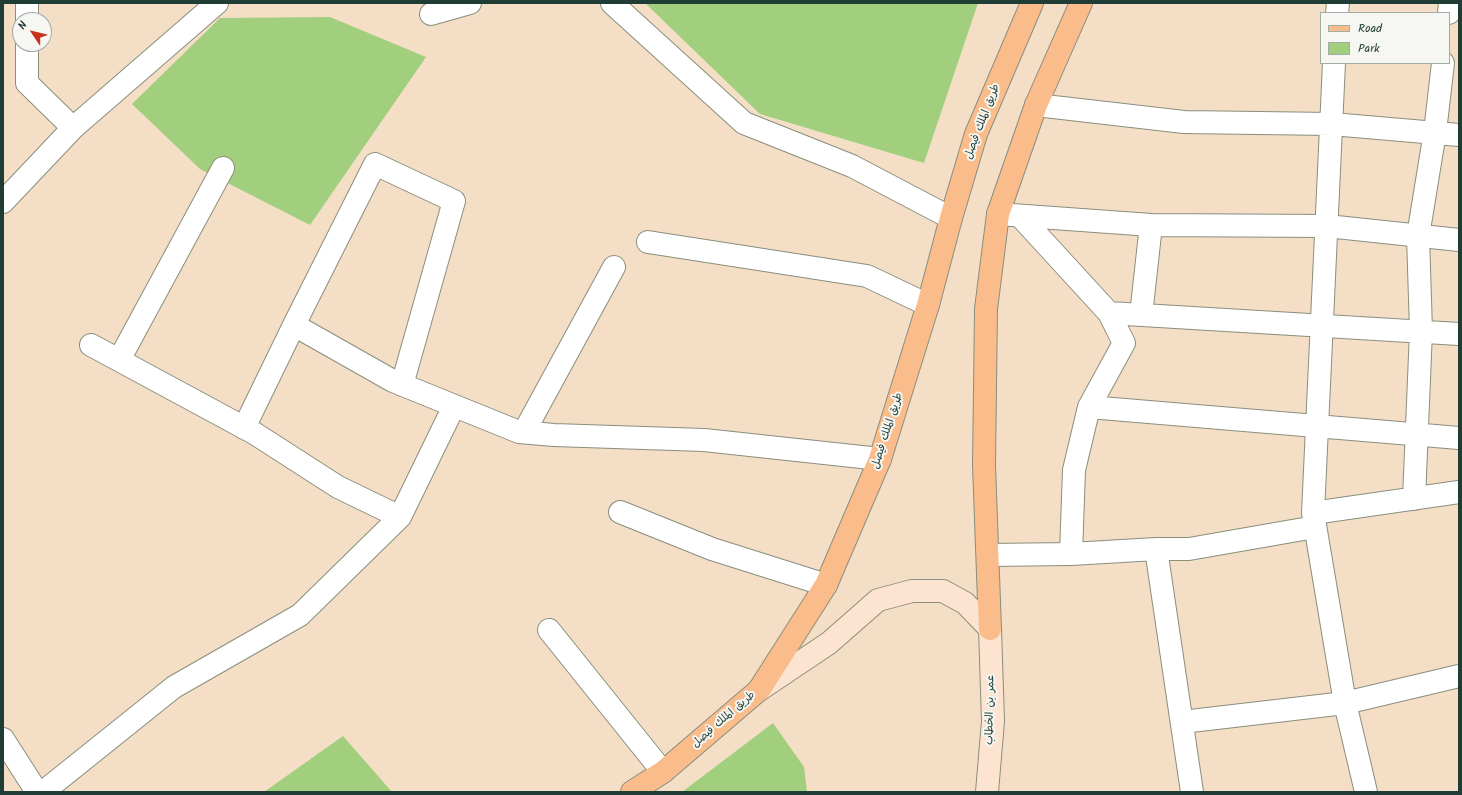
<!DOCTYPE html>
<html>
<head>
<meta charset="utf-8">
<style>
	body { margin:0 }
	#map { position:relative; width:1462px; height:795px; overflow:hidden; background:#f4dfc6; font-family:Kalam,sans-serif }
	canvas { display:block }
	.frame { position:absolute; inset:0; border:4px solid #1f3d34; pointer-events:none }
	.legend { position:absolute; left:1320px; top:12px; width:130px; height:52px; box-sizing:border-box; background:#f6f6f2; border:1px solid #a0aca6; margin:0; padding:5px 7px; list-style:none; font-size:12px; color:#1f3d34 }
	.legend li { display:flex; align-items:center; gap:8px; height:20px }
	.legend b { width:20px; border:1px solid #a0aca6 }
	.north { position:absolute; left:12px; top:12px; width:40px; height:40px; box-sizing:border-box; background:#f6f6f2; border:1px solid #a0aca6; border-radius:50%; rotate:305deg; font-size:11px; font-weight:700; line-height:16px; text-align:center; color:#1f3d34 }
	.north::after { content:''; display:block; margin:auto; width:14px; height:18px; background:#c8321e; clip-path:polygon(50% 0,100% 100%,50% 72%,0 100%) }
</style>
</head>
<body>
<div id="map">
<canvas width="1462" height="795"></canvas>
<div class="frame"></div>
<ul class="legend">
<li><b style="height:5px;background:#f9bc8a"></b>Road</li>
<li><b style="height:11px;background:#a1cf7d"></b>Park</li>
</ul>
<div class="north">N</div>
</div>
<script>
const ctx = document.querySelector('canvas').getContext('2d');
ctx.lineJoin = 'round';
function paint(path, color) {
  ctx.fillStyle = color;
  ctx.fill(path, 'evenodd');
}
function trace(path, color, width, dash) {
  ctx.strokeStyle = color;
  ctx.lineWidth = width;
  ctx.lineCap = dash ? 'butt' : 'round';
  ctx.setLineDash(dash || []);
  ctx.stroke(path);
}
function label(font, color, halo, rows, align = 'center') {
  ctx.font = font + ' Kalam,"Playpen Sans Arabic",sans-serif';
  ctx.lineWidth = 4;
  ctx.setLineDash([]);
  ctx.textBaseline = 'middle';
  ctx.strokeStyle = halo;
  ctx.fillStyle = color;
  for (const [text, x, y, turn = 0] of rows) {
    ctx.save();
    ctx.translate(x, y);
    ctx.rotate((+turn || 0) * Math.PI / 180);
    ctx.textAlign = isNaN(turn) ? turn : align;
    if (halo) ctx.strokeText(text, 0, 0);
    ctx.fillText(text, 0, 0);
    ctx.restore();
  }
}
paint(new Path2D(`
	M645,3H978L924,163L760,114Z
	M330,17L426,57L310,225L200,169L132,104L220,18Z
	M773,723L804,767L807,792H682Z
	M343,736L392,792H264Z`), '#a1cf7d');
const street = new Path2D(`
	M27,3V20
	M612,3L744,123L852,166L951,218
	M1337,13L1338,3
	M1449,13L1450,3
	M431,14L470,3
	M27,44V83L73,128
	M1334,63L1313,513L1345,703L1366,792
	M1036,105L1184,122L1332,124L1459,135
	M3,202L73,128L217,3
	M998,214L1151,225L1327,226L1459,240
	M1020,216L1109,313L1124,343L1089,407L1074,470L1071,554
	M648,242L867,276L928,305
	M1109,313L1459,334
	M1141,315L1151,225
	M294,325L393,381L519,432L554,435L704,440L880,459
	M91,345L254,433L338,487L400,517
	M119,360L223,168
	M1089,407L1459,438
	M244,428L294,325L375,164L454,201L402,385
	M524,432L614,267
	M1414,499L1421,331L1418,236L1435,132L1443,63
	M620,512L712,549L826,585
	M1313,513L1459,492
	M1156,549L1192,792
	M988,555L1071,554L1156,549H1189L1315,527
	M549,630L663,772
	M1182,722L1345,703L1459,676
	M3,739L37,792
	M43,792L174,687L300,615L400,517L454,406`);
const secondary = new Path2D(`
	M759,690L829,643L878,600L912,591H943L965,603L990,629L993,721L987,792`);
const primary = new Path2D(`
	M990,629L984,465L986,309L998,214L1036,105L1081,3
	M632,792L663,772L759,690L826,585L880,459L928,305L951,218L976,134L1032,3`);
trace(street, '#8a8e7d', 24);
trace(secondary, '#8a8e7d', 24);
trace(primary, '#8a8e7d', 24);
trace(street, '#fff', 22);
trace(secondary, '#fde4d0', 22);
trace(primary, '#f9bc8a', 22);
label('11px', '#1f3d34', '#f6f6f2', [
	["طريق الملك فيصل",983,122,-69],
	["طريق الملك فيصل",888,431,-72],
	["عمر بن الخطاب",991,710,-89],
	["طريق الملك فيصل",724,720,-41]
]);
</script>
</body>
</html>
